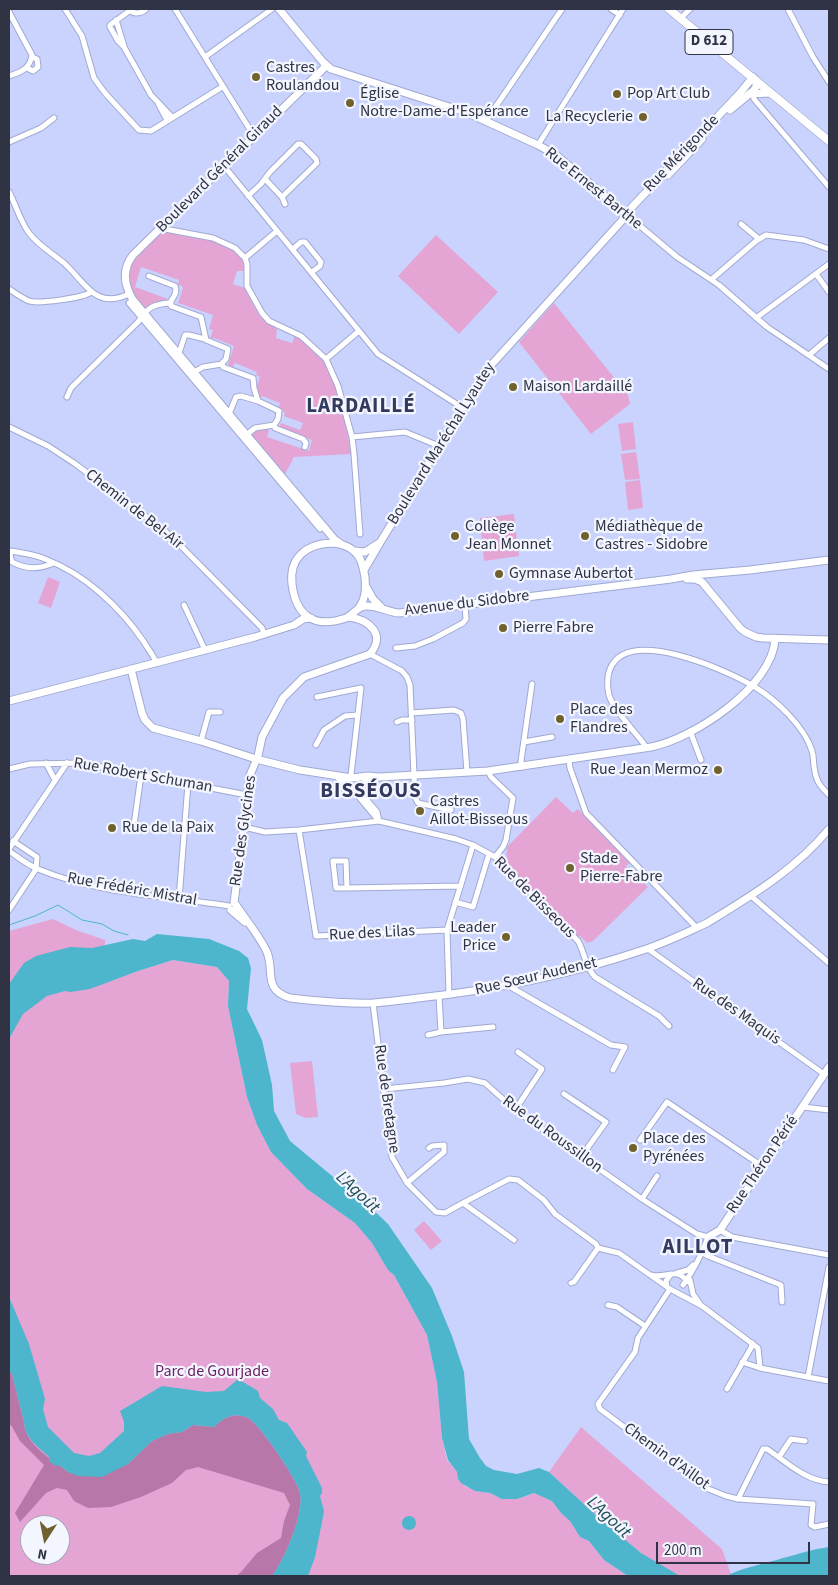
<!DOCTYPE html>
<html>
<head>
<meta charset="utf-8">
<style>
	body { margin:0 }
	#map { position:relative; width:838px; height:1585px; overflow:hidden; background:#c9d3fe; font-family:"Source Sans 3",sans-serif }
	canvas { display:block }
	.frame { position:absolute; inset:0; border:10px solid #303344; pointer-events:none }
	.north { position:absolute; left:20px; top:1515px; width:50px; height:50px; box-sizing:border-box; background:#f4f6ff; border:1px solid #a6a8b4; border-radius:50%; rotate:191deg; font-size:14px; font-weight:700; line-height:20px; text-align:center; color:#303344 }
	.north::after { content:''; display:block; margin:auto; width:18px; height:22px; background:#6f622f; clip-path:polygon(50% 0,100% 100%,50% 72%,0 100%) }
	.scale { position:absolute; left:656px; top:1542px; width:154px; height:22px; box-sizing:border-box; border:2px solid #303344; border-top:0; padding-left:6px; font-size:15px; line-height:18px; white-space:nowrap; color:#303344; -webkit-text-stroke:4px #f4f6ff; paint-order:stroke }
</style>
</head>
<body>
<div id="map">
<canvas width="838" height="1585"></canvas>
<div class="frame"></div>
<div class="north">N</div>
<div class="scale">200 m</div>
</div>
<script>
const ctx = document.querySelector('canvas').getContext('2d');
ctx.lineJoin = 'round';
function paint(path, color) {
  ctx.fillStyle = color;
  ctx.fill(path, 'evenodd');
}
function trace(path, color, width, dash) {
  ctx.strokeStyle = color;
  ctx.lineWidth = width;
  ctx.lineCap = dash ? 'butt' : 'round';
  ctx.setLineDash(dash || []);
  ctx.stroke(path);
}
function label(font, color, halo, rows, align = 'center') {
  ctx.font = font + ' "Source Sans 3",sans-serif';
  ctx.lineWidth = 4.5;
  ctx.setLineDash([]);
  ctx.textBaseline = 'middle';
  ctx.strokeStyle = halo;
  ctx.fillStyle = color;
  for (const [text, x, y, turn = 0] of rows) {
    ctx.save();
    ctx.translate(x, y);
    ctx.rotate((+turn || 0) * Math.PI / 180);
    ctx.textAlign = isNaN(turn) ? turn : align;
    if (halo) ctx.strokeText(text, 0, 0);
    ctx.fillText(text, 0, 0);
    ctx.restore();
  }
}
paint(new Path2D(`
	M161,231C190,236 222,237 243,259L244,271H237L233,284L245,288C254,308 258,316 277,329L276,338L292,343L295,335C304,342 314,349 321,358C338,379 347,427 351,454L294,457L285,474L252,435C257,429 262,428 269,430L267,437L309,451L312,440L279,428L281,423L300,430L303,423L284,416L285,413L279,407L280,403L262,396L260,400L256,388L260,377L256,375L257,372L235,363L233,367L228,365L234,346L214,338L210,339L213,330L209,329L213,315L178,303L183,288L182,286L178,285L179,280L141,267L135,287L168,299L153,303L144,309C113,272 133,258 161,231Z
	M436,235L498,292L459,334L398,276Z
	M554,303L628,395L630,404L591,434L519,342Z
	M633,422L636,449L622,451L618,424Z
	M636,452L640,479L625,480L621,454Z
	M640,480L643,508L628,510L625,482Z
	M514,514L519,556L484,561L480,518Z
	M48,577L60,582L51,608L38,603Z
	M556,797L573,813L578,809L630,862L626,866L648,887L593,941L587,943L580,936H575L512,873L514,870L506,861L507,847Z
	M53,919L76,930L105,940V983L138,971L173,960L217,967L229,981L228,1006L247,1097L257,1125L271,1152L307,1189L355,1223L372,1243L388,1270L394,1275L427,1335L437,1382L442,1438L447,1460L457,1472L458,1479L466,1487L473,1488L475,1491L490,1493L502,1499H517L535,1493L552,1501L561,1513L570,1521L580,1537L589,1541L604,1560L628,1576H9V931ZM30,1525H60V1555H30Z
	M312,1061L318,1117L305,1118L296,1114L290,1063Z
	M424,1221L442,1241L431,1250L414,1230Z
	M581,1427L722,1549L731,1574L726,1576H680L676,1575L641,1553L598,1517L549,1472Z`), '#e4a5d5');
paint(new Path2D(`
	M9,1371L12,1374L24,1422C24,1444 53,1460 68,1472L128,1464L152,1441L168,1434L182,1432L193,1425L214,1427C223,1418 234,1411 248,1418C258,1422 299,1482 300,1493C304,1515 285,1558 272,1576H236L241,1572L257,1553L281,1538L284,1521L290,1505L284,1493L198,1467L186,1470L172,1483L141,1497L111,1507L88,1508L74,1501L67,1490L57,1488L46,1493L20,1522L15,1513L44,1465L20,1441L11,1425L9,1427Z`), '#b778a9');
paint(new Path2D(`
	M157,934L209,939L239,951L248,958L251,968L247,1009L262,1040L272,1085L274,1111L290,1141L349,1190L350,1188L388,1224L432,1288L452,1336L464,1372L469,1439L480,1458L486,1466L494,1470L517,1474L539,1468L549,1472L598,1517L641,1553L680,1576H628L604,1560L589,1541L580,1537L570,1521L561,1513L552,1501L534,1493L517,1499H502L490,1493L475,1491L461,1483L458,1479L457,1472L448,1460L442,1438L437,1382L427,1335L394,1275L388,1270L372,1243L355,1223L307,1189L271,1152L257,1125L247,1097L228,1006L229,981L217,967L173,960L138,971L90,989L70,992L65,991L47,996L23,1014L9,1039V984L24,963L36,956L70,947L92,948L133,939L145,941Z
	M9,1297L29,1344L45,1399L43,1409L48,1427L74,1453L89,1456L100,1453L124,1431V1422L120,1411L162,1386L206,1392L224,1391L238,1379L258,1391L260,1398L273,1409L279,1420L287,1423L307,1452L306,1456L322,1488V1493L320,1496L324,1511L321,1527L315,1557L308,1576H272C285,1558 304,1515 300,1493C299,1482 258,1422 248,1418C234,1411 223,1418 214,1427L193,1425L182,1432L168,1434L152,1441L128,1464L102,1477L78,1476L68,1472L59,1465L56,1466L49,1461V1457C38,1447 24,1437 24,1422L12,1374L9,1371Z
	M402 1523a7 7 0 1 1 14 0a7 7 0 1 1-14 0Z
	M829,1547V1576H726C744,1567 764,1564 783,1558C799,1554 813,1549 829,1547Z`), '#4db5cc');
trace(new Path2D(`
	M9,925L35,916L58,905L82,920L102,924L114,931L128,935`), '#4db5cc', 1);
const street = new Path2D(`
	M65,9L82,36L94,78L105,93L139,130L151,131L222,87
	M132,9L110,25V27L118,41L124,47L151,95L172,117
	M175,9L254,136
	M611,9L620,15
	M788,9L813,57L829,82
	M130,10C134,15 143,13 146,9
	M9,12L32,55C30,69 21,72 9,76
	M681,18L690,9
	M116,20L124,46
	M205,57L272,9
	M27,68L33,71L38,67L37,59L32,57
	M753,91L754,99L829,187
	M158,103L167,120
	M486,121L562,9
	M9,142L41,128L54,118
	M538,145L623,9
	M224,166L378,354L463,408
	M265,179L282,197L285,204
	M9,192C16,205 20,221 29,233C39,246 52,253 64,263C86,283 95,310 129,294
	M248,196L261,184L270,172L298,144H301L316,159L317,163L282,197
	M627,215L677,257L719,285L767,327L829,369
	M741,224L759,239
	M162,227L165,229L213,238L235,248L245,258L247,264V286L262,313L269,321L301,336L326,359L338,386L352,437L354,454L360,534
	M293,249L301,242H305L321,262L320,266L312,272
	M245,258L277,231
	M816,274L829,292
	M149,276L175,286C178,291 174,297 171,301V306L201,317L206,340L228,349L226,359L222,363L223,367L253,378L254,388L258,401L279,411L278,419L274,425L275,428L303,439L306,443L305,447
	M712,279L756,241L766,235L804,240L829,249
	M9,289C15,293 22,298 29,301C38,304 84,298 91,292
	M129,303L320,529
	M756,318L829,264
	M179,353L185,335H189L205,339
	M809,355L829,338
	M326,359L359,331
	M192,373L203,367L222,364
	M67,397L71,388L138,322C148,308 152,304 170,303
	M229,414L236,397L241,396L258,401
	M9,427L48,446L74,463L164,530L179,544L262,628L264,634
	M245,436L255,428L274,425
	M352,437L405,432L439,446
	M54,563C39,569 27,570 12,562L10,556L11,551C22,553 34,554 45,559C85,574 120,607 144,642C148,649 153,655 156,662
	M184,605L205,650
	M396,648L415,646L433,639L463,623L466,619L465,605
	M370,654L402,671L407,677L410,685L415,797L418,803L451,810
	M317,697L361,688L351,775L353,778
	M411,713L454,710L461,713L463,719L467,772
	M397,722L402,720H412
	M690,731L701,760
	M201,741L209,712H220
	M524,742L552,737
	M316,745L324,730L345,716L358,715
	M645,748L644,744C635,732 613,709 609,695C607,687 607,676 610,669C628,625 728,671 755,687C776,700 805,727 812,751C814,756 813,761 814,766C816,781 819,785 829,795
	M569,760L570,768L586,813L697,928
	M46,763L55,780
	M522,767L521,761L532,684
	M9,769L30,764L81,763L247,795
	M488,771L491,777L513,798L506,840L503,847L495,857
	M362,787L365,798L377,812L379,821
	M353,790L379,821
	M134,825L141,775
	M244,827L265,832L299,830L379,821L456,839L473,845L495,857L578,941C585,953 585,967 595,977L659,1016L669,1026
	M299,830L316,936L447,930
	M9,849L67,763
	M9,851C18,857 27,865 38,869C98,894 165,896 229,906
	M333,861H346L347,888H336Z
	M347,888L460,886
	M751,896L829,963
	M179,899L188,784
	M455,902L473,907L489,854
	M9,910L36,869L37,857L13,841
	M648,949L824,1074
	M509,986L611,1045L625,1047L613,1070
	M449,995L447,930L473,845
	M439,996L441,1032L493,1027
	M373,1003L392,1157L407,1183L436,1212L445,1213L463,1203
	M428,1035L441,1032
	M384,1089L444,1083L468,1079L485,1083L515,1110L642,1199L697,1234L708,1237C702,1254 694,1270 683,1285
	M564,1094L606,1122L581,1157
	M803,1107L829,1110
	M515,1110L542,1069L518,1052
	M640,1140L667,1102L762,1166
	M407,1183L444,1152V1145L432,1146L429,1148
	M642,1199L657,1176
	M720,1230L732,1237L829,1255
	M514,1240L463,1203L509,1179L518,1180L544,1200L555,1214L596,1244L598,1248L619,1253L670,1289L638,1338L635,1352L598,1404L600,1409L706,1488L726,1496L738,1499L813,1504L811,1525L815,1527L829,1524
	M703,1253L708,1256L781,1285L782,1302
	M677,1273L688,1270L693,1265
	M671,1274L666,1281L667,1287L670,1289L702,1306L758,1348L760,1368
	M652,1275C661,1278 674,1271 680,1275C684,1277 687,1281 690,1283
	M690,1280L693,1294L700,1304
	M571,1283L574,1282L598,1248
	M608,1305L617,1307L645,1326
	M742,1362L760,1368L829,1381
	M808,1377L829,1267
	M727,1389L751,1348L752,1343
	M779,1457L791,1439L805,1441
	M738,1499L763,1449H767C785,1461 806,1481 829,1482`);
const secondary = new Path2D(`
	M279,9L323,62L331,69L468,113L538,145L556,155L627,215
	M326,66L133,255C122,269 124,285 133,300L335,540L341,544
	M749,94L771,93
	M730,110L753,91L756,87V80
	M668,175L702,139
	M355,551L365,552L379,543
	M364,570L381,541L484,373L627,215L632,207L740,93L753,77
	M687,579H695L702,582L740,628L745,632L756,637L763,638L829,640
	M367,588L373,599L381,607
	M358,609C366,599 366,589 365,577C363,568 362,558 355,552C349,546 339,543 331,543C306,544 289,558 292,584C296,616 314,629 346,618C353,615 357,607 365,606C376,605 388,612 399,613L671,579L693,575L750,570L829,560
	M131,669L142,713L145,720L153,728L201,741L256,759L300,770L352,778L368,776L379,777L488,771L651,747C693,739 773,686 775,639
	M9,701L255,637L294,625L303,619L311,618
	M339,778C344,781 347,786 352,789C359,794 364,781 372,777
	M234,903L250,775L258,756L262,737L283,698L304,677L370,654C387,634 368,619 348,617
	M236,905C246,920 258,934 266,950C276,969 261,989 290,998C318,1001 345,1004 373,1003C388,1002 403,1000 418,998C493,990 569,975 640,951C663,944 685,933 707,923C751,896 795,870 829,829
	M231,910L245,922
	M708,1237L720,1230L829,1067`);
const primary = new Path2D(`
	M669,9L829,141`);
trace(street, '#a0a9d2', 7);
trace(secondary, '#a0a9d2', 9);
trace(primary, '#a0a9d2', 9);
trace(street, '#fff', 5);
trace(secondary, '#fff', 7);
trace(primary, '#fff', 8);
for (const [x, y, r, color] of [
	[256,77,5,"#6f622f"],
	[617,94,5,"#6f622f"],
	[350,103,5,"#6f622f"],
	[643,117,5,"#6f622f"],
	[513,387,5,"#6f622f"],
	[455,536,5,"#6f622f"],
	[585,536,5,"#6f622f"],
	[499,574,5,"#6f622f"],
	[503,628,5,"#6f622f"],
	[560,719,5,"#6f622f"],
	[718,770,5,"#6f622f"],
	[420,811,5,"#6f622f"],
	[112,828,5,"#6f622f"],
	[570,868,5,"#6f622f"],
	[506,937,5,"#6f622f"],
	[633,1148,5,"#6f622f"]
]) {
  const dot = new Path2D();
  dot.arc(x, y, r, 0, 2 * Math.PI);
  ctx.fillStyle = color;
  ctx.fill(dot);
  trace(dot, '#f4f6ff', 2);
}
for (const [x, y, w] of [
	[709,42,48]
]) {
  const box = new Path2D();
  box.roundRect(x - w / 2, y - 12.5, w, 25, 4);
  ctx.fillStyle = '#f4f6ff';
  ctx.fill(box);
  trace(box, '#303344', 1);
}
label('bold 15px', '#303344', null, [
	["D 612",709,42]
]);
label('16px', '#303344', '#f4f6ff', [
	["Castres",266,68],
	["Roulandou",266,86],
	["Église",360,94],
	["Notre-Dame-d'Espérance",360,112],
	["Pop Art Club",627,94],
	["La Recyclerie",633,117,"right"],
	["Maison Lardaillé",523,387],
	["Collège",465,527],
	["Jean Monnet",465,545],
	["Médiathèque de",595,527],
	["Castres - Sidobre",595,545],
	["Gymnase Aubertot",509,574],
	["Pierre Fabre",513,628],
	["Place des",570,710],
	["Flandres",570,728],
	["Rue Jean Mermoz",708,770,"right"],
	["Castres",430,802],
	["Aillot-Bisseous",430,820],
	["Rue de la Paix",122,828],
	["Stade",580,859],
	["Pierre-Fabre",580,877],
	["Leader",496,928,"right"],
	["Price",496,946,"right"],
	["Place des",643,1139],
	["Pyrénées",643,1157]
], 'left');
label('16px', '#303344', '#f4f6ff', [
	["Rue Mérigonde",682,154,-46],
	["Boulevard Général Giraud",220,170,-45],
	["Rue Ernest Barthe",593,189,39],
	["Boulevard Maréchal Lyautey",442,444,-58],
	["Chemin de Bel-Air",134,510,38],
	["Avenue du Sidobre",467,604,-7],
	["Rue Robert Schuman",143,776,10],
	["Rue des Glycines",244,831,-82],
	["Rue Frédéric Mistral",132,890,10],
	["Rue de Bisseous",534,898,45],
	["Rue des Lilas",372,934,-3],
	["Rue Sœur Audenet",536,977,-13],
	["Rue des Maquis",736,1012,35],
	["Rue de Bretagne",386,1099,82],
	["Rue du Roussillon",552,1135,36],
	["Rue Théron Périé",763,1165,-56],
	["Chemin d'Aillot",666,1457,36]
]);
label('16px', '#691e5d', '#f4f6ff', [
	["Parc de Gourjade",212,1372]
]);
label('italic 18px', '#1f4d57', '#f4f6ff', [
	["L'Agoût",357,1193,43],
	["L'Agoût",608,1518,43]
]);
ctx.letterSpacing = '1px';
label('bold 21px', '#343a5d', '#f4f6ff', [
	["LARDAILLÉ",361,407],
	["BISSÉOUS",371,792],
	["AILLOT",698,1248]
]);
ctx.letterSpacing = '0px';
</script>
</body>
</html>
